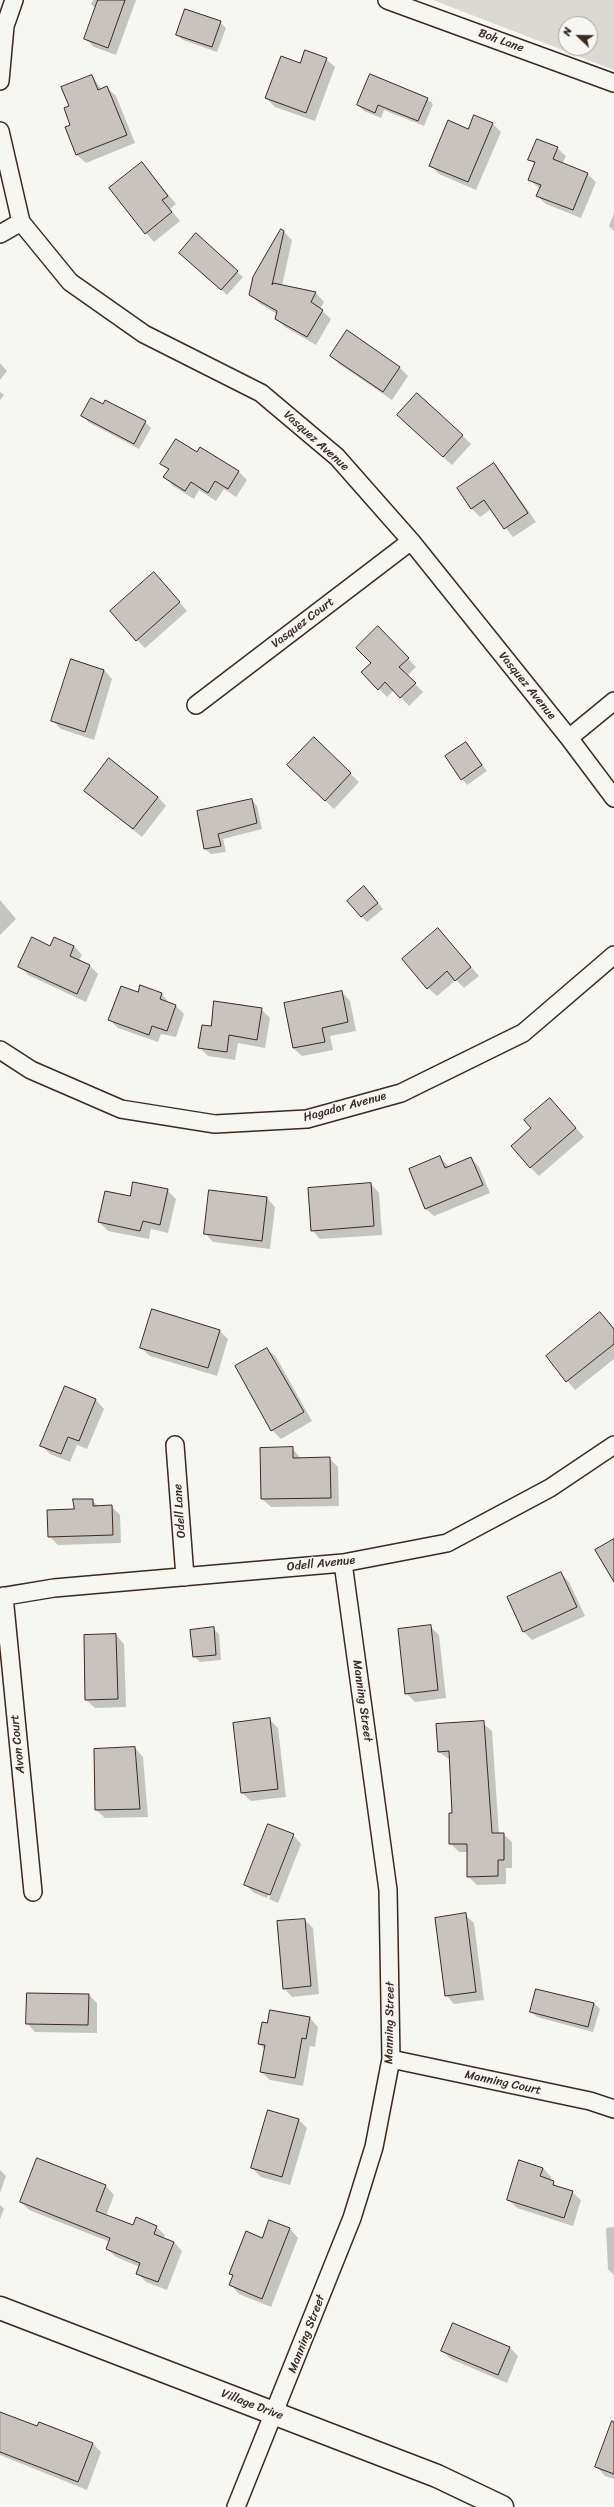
<!DOCTYPE html>
<html>
<head>
<meta charset="utf-8">
<style>
	body { margin:0 }
	#map { position:relative; width:614px; height:2507px; overflow:hidden; background:#f6f6f2; font-family:Sriracha,sans-serif }
	canvas { display:block }
	.north { position:absolute; left:558px; top:16px; width:40px; height:40px; box-sizing:border-box; background:#f6f6f2; border:1px solid #aba49d; border-radius:50%; rotate:292deg; font-size:11px; font-weight:700; line-height:16px; text-align:center; color:#3b2a1e }
	.north::after { content:''; display:block; margin:auto; width:14px; height:18px; background:#3b2a1e; clip-path:polygon(50% 0,100% 100%,50% 72%,0 100%) }
</style>
</head>
<body>
<div id="map">
<canvas width="614" height="2507"></canvas>
<div class="north">N</div>
</div>
<script>
const ctx = document.querySelector('canvas').getContext('2d');
ctx.lineJoin = 'round';
function paint(path, color) {
  ctx.fillStyle = color;
  ctx.fill(path, 'evenodd');
}
function trace(path, color, width, dash) {
  ctx.strokeStyle = color;
  ctx.lineWidth = width;
  ctx.lineCap = dash ? 'butt' : 'round';
  ctx.setLineDash(dash || []);
  ctx.stroke(path);
}
function label(font, color, halo, rows, align = 'center') {
  ctx.font = font + ' Sriracha,sans-serif';
  ctx.lineWidth = 3;
  ctx.setLineDash([]);
  ctx.textBaseline = 'middle';
  ctx.strokeStyle = halo;
  ctx.fillStyle = color;
  for (const [text, x, y, turn = 0] of rows) {
    ctx.save();
    ctx.translate(x, y);
    ctx.rotate((+turn || 0) * Math.PI / 180);
    ctx.textAlign = isNaN(turn) ? turn : align;
    if (halo) ctx.strokeText(text, 0, 0);
    ctx.fillText(text, 0, 0);
    ctx.restore();
  }
}
paint(new Path2D(`
	M433,0H614V70ZM566,24H590V48H566Z`), '#dad9d3');
paint(new Path2D(`
	M93,0H136L116,55L94,47L86,39L96,9L91,4Z
	M220,22L226,28L217,52L183,40L177,35Z
	M326,59L335,67L315,121L275,107L266,98L301,64Z
	M92,76L102,90L107,88L116,96L135,143L86,163L77,155L70,107Z
	M427,99L433,104L424,126L384,110L381,118L364,111L358,105Z
	M493,124L501,132L476,190L439,174L430,165L469,130Z
	M557,148L566,156L562,164L587,174L596,182L581,218L546,204L537,196L540,189L529,179L535,165L530,159Z
	M142,163L176,204L170,209L180,221L154,242L146,233Z
	M614,213V231L609,226Z
	M284,232L292,240L282,286L316,293L324,302L320,309L331,319L316,345L285,327L276,319L277,314L259,303L250,294Z
	M186,258L237,272L243,277L227,295Z
	M331,356L399,367L408,376L392,400L339,364Z
	M0,363L7,371L0,380Z
	M0,392L4,395L0,400Z
	M103,405L145,422L151,428L139,449L88,422L83,416Z
	M407,424L462,435L471,444L452,465Z
	M201,448L239,472L247,480L236,497L224,489L216,501L199,490L194,499L173,486L165,477L169,471L162,464L198,453Z
	M494,464L502,473L536,522L513,537L491,509L480,517L471,508Z
	M162,582L187,611L145,648L137,640Z
	M378,628L416,667L407,676L423,692L409,706L394,690L387,697L363,673L372,663Z
	M104,670L112,679L94,740L61,729L53,721Z
	M314,738L359,782L334,809L288,765Z
	M466,743L487,771L467,785L462,779Z
	M85,791L158,797L166,806L142,837Z
	M252,800L257,806L262,829L223,839L226,852L211,854L205,849L198,812Z
	M370,893L383,909L367,922L348,901Z
	M0,900L16,919L0,935Z
	M438,929L479,976L464,988L456,980L437,996L428,988Z
	M74,946L82,955L79,961L90,966L98,974L86,1002L28,975L20,967L51,947Z
	M342,992L350,1001L356,1031L330,1036L333,1050L302,1056L293,1048Z
	M138,993L162,994L170,1004L176,1006L184,1014L176,1037L161,1034L158,1042L118,1028L109,1019Z
	M261,1009L270,1018L265,1048L238,1043L235,1060L208,1056L199,1047L212,1027Z
	M550,1099L584,1137L539,1176L530,1167L533,1128Z
	M440,1157L449,1167L471,1158L479,1167L490,1193L434,1216L425,1208Z
	M371,1184L379,1193L382,1235L320,1239L312,1230Z
	M167,1190L176,1199L168,1233L151,1229L149,1239L108,1231L99,1222L130,1198Z
	M267,1198L275,1207L270,1249L213,1242L205,1233Z
	M600,1314L614,1328V1359L575,1390L547,1356Z
	M219,1330L228,1339L217,1376L150,1356L141,1348Z
	M267,1349L276,1357L312,1421L281,1439L272,1430L236,1366Z
	M66,1388L96,1400L104,1409L87,1449L77,1445L70,1462L50,1454L41,1445Z
	M292,1448L301,1459L329,1458L338,1467L339,1506L271,1507L262,1499Z
	M92,1500L99,1507L111,1506L120,1515L121,1543L58,1545L49,1536L75,1510Z
	M560,1573L569,1582L585,1616L532,1640L524,1632L508,1598Z
	M430,1626L439,1635L446,1698L415,1702L406,1693Z
	M214,1629L219,1634L221,1660L200,1662L194,1656Z
	M116,1635L124,1644L126,1707L95,1708L86,1700Z
	M269,1719L278,1728L286,1797L251,1801L242,1793Z
	M483,1723L492,1731L499,1834H503L512,1842V1868H506V1884L477,1885L468,1876V1852H459L450,1843L453,1814L450,1760L439,1752Z
	M135,1748L143,1757L148,1817L105,1818L96,1810Z
	M293,1835L301,1844L278,1903L269,1899L293,1838H291L267,1898L254,1893L245,1884Z
	M465,1915L474,1923L484,2000L454,2004L446,1995Z
	M305,1920L313,1928L319,1994L292,1997L284,1988Z
	M89,1995L97,2003V2033L35,2032L27,2023Z
	M594,2003L600,2009L593,2032L537,2017L531,2012Z
	M270,2011L310,2018L318,2027L315,2047L310,2046L303,2086L270,2080L261,2072L265,2050L259,2044L268,2025Z
	M298,2119L307,2128L290,2185L261,2177L252,2168Z
	M38,2160L106,2186L114,2195L106,2216L134,2226L156,2227L165,2235L164,2238L174,2242L182,2251L167,2290L146,2282L137,2273L140,2267L116,2257L107,2249L110,2242L29,2210L21,2202Z
	M543,2168L551,2177L550,2181L559,2188L572,2192L581,2200L573,2226L517,2208L508,2199Z
	M0,2170L6,2176L0,2193Z
	M0,2205L4,2209L0,2219Z
	M270,2221L290,2229L298,2238L271,2307L239,2294L231,2285L234,2277L230,2273L262,2239Z
	M614,2227V2275L608,2269L606,2228Z
	M510,2348L518,2356L507,2383L451,2359L442,2351Z
	M0,2413L38,2427L93,2444L101,2452L87,2490L0,2455Z
	M614,2427V2479L605,2476L597,2467Z`), '#0003');
const building = new Path2D(`
	M98,0H125L108,48L84,39Z
	M185,9L221,21L212,47L176,35Z
	M305,50L327,58L306,113L265,98L281,56L300,63Z
	M370,74L428,98L418,121L378,105L375,113L357,105Z
	M92,75L98,90L107,86L127,135L76,155L65,127L70,125L64,108L69,106L61,87Z
	M474,115L493,123L468,182L429,166L448,120L468,129Z
	M537,139L558,147L553,159L588,173L573,210L536,196L541,185L528,180L535,162L528,160Z
	M142,162L168,196L162,200L172,212L145,234L109,188Z
	M281,229L284,231L272,285L273,283L316,292L311,302L323,310L307,337L275,319L277,311L249,295L253,277Z
	M196,233L238,271L221,290L179,253Z
	M347,330L400,367L383,392L330,356Z
	M417,393L463,435L443,457L397,415Z
	M91,398L103,404L105,400L146,421L134,444L81,416Z
	M176,439L197,452L200,447L239,471L228,489L215,481L208,493L191,482L185,491L163,477L169,469L160,464Z
	M494,463L528,513L504,529L484,500L471,509L457,488Z
	M154,572L180,602L136,641L110,611Z
	M378,626L409,658L399,667L416,683L400,698L385,682L378,690L361,672L371,663L356,648Z
	M71,659L104,670L85,732L51,721Z
	M314,737L351,773L325,801L287,765Z
	M466,742L482,765L461,780L445,756Z
	M109,758L158,797L133,829L84,791Z
	M252,799L257,823L218,834L221,846L204,849L197,811Z
	M364,886L378,903L361,917L347,901Z
	M438,928L471,967L455,981L447,971L427,989L402,959Z
	M32,937L50,946L54,937L74,946L70,956L90,965L77,994L18,967Z
	M140,985L162,993L160,999L176,1005L167,1031L152,1026L149,1035L108,1020L121,986L138,992Z
	M342,991L348,1022L322,1028L325,1042L293,1048L284,1003Z
	M214,1001L262,1008L257,1040L229,1035L227,1052L198,1048L202,1025L211,1026Z
	M550,1098L576,1128L530,1168L511,1146L531,1128L524,1120Z
	M440,1156L445,1168L471,1157L483,1185L425,1209L409,1169Z
	M133,1182L168,1189L160,1225L143,1221L140,1231L98,1222L105,1191L130,1196Z
	M371,1183L374,1226L311,1231L308,1188Z
	M209,1190L267,1197L262,1241L204,1234Z
	M152,1309L220,1330L208,1368L140,1348Z
	M600,1312L614,1329V1344L566,1382L546,1356Z
	M267,1348L304,1412L271,1431L235,1366Z
	M65,1386L96,1399L79,1441L68,1437L61,1454L40,1446Z
	M293,1447V1458L330,1457L331,1498L261,1499L260,1448Z
	M73,1499H93V1506L112,1505L113,1535L48,1537L47,1510L74,1509Z
	M614,1539V1582L595,1550Z
	M561,1572L577,1607L523,1632L507,1597Z
	M431,1625L438,1690L405,1694L398,1629Z
	M214,1627L216,1655L193,1657L190,1630Z
	M116,1634L118,1699L85,1700L84,1635Z
	M270,1718L278,1789L241,1793L233,1723Z
	M484,1721L492,1833H504V1860H498V1876L467,1877V1844H449V1813H452L449,1751L438,1752L436,1724Z
	M135,1747L140,1809L95,1810L94,1749Z
	M268,1824L294,1834L270,1895L244,1885Z
	M466,1913L476,1992L445,1996L435,1918Z
	M305,1919L311,1986L283,1989L277,1921Z
	M536,1989L594,2003L588,2027L530,2012Z
	M27,1993L89,1994L88,2025L26,2024Z
	M270,2010L310,2017L306,2039L302,2038L295,2078L260,2072L265,2045L258,2044L262,2022L267,2023Z
	M268,2110L299,2119L282,2177L251,2168Z
	M37,2158L106,2185L96,2211L133,2225L136,2217L157,2226L154,2234L174,2242L158,2282L136,2274L140,2263L106,2249L110,2238L20,2202Z
	M519,2160L543,2168L540,2176L554,2181L553,2185L573,2191L564,2218L507,2200Z
	M269,2220L290,2228L262,2299L229,2285L233,2275L229,2274L246,2231L262,2238Z
	M453,2323L510,2347L498,2375L441,2351Z
	M0,2412L37,2426L39,2422L93,2443L78,2482L0,2452Z
	M612,2421L614,2422V2474L595,2467Z`);
paint(building, '#c8c3be');
trace(building, '#3b2a1e', 1);
const minor = new Path2D(`
	M387,0L614,83
	M0,81L5,26L14,0
	M0,131L21,222L70,282L144,334L261,393L337,457L411,541L569,738L614,798
	M0,234L21,222
	M196,705L411,541
	M569,738L614,701
	M0,1050L31,1070L121,1109L215,1124L307,1119L401,1093L523,1033L614,955
	M175,1445L185,1577
	M4,1596L33,1892
	M0,1597L54,1588L343,1563L447,1543L550,1488L614,1445
	M391,2059L590,2101L614,2109
	M236,2507L352,2218L374,2147L391,2059L388,1890L343,1563`);
const secondary = new Path2D(`
	M0,2308L437,2476L502,2507`);
trace(minor, '#3b2a1e', 20);
trace(secondary, '#3b2a1e', 25);
trace(minor, '#f6f6f2', 17);
trace(secondary, '#f6f6f2', 22);
label('12px', '#3b2a1e', '#f6f6f2', [
	["Boh Lane",501,41,20],
	["Vasquez Avenue",316,441,42],
	["Vasquez Court",303,623,-37],
	["Vasquez Avenue",527,686,51],
	["Hagador Avenue",345,1107,-15],
	["Odell Lane",180,1511,-94],
	["Odell Avenue",321,1564,-6],
	["Manning Street",362,1701,82],
	["Avon Court",18,1744,-96],
	["Manning Street",390,2023,-89],
	["Manning Court",503,2083,12],
	["Manning Street",307,2334,-69],
	["Village Drive",252,2405,21]
]);
</script>
</body>
</html>
